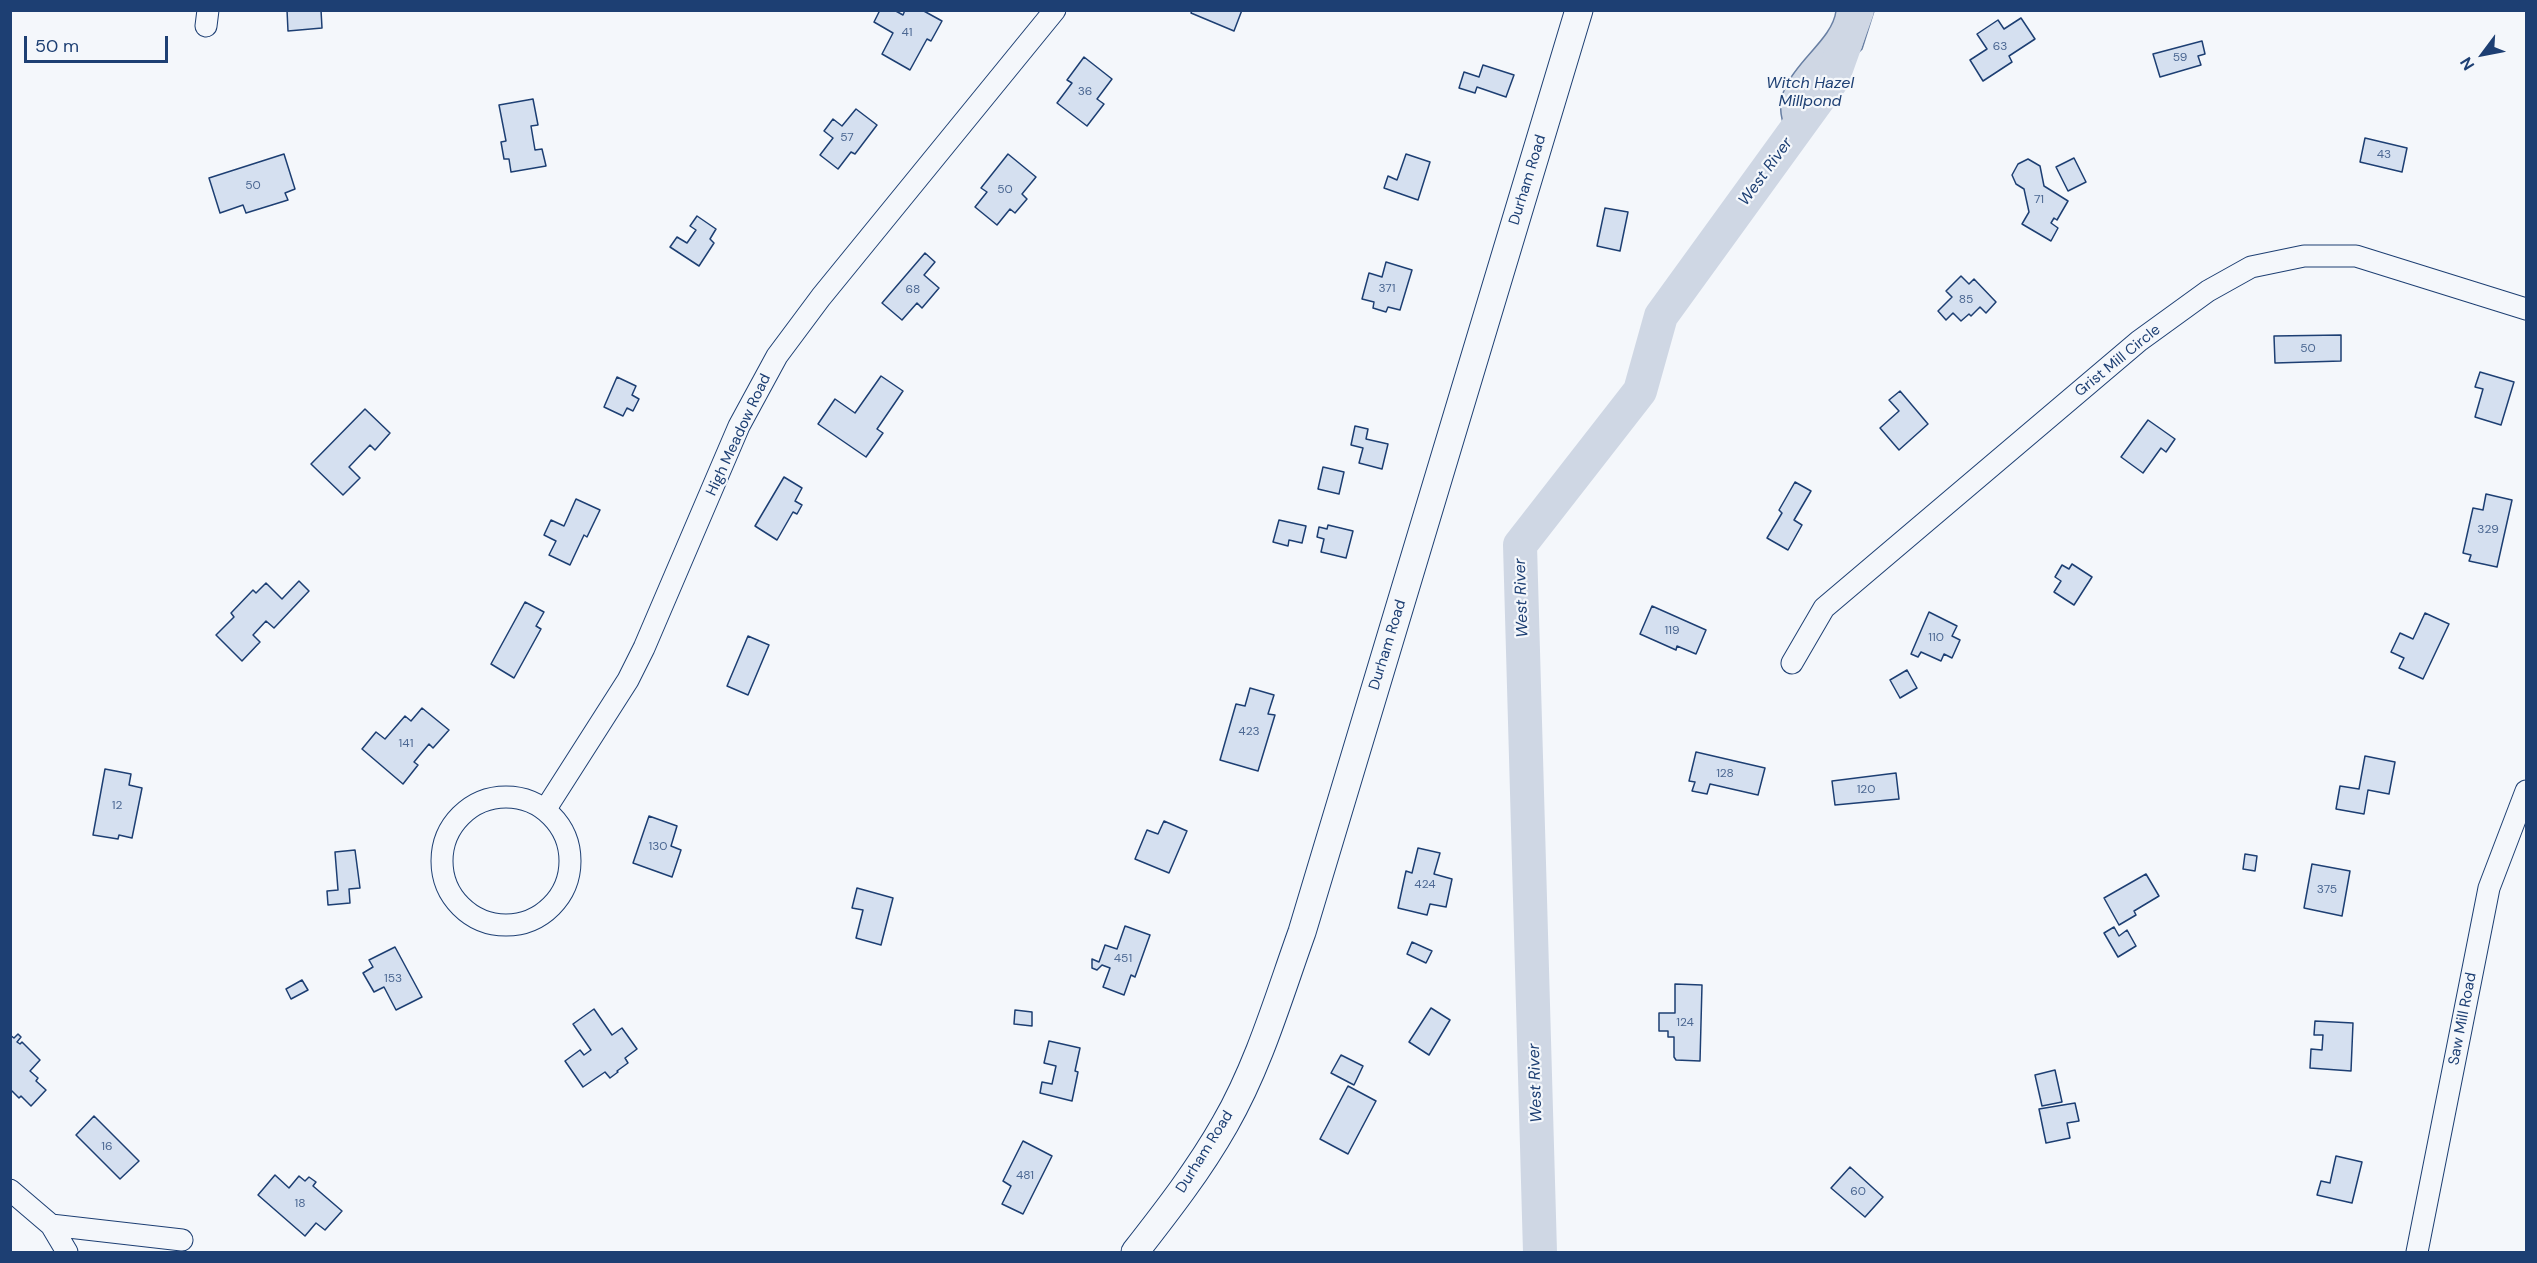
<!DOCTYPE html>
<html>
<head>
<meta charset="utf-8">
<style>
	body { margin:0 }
	#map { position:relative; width:2537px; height:1263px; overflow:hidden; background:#f4f7fb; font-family:"DM Sans",sans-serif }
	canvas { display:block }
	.frame { position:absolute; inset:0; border:12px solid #1d3f73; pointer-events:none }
	.north { position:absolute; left:2453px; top:24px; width:60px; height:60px; -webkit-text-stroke:4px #f4f7fb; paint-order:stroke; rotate:238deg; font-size:16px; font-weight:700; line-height:24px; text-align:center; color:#1d3f73 }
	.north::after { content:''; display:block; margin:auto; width:21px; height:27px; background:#1d3f73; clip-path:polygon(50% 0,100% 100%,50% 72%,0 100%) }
	.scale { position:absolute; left:24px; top:36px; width:144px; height:27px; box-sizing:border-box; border:3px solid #1d3f73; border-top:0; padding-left:8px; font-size:18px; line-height:21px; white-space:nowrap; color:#1d3f73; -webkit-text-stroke:4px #f4f7fb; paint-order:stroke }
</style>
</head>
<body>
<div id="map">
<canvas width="2537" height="1263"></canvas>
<div class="frame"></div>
<div class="north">N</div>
<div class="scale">50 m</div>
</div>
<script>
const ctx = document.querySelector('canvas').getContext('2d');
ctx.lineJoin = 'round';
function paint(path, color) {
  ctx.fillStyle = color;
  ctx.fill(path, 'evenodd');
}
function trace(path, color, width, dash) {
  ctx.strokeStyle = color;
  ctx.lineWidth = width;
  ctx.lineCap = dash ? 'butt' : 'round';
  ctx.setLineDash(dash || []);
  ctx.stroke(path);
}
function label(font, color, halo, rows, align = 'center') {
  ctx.font = font + ' "DM Sans",sans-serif';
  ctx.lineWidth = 4.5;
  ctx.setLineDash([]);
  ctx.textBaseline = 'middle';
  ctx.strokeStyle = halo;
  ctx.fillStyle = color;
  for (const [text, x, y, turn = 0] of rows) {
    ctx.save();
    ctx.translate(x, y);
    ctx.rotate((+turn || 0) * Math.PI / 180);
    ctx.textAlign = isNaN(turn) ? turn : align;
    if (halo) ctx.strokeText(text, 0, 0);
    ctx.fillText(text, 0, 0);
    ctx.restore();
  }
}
const water = new Path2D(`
	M1836,11H1874L1862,49L1853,58L1833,102L1820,120L1810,129L1798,134L1786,130C1761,77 1831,50 1836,11Z`);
paint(water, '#cfd7e4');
trace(water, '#687fa3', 1.5);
trace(new Path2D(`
	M1540,1252L1520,545L1640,391L1661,316L1832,80L1857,10`), '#cfd7e4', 34);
const building = new Path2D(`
	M287,10H321L322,28L288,31Z
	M880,10H894L903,15L905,10H922L942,21L931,41L927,39L910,70L882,54L893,33L874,22Z
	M1192,10H1242L1234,31L1191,13Z
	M2021,18L2035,39L2009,56L2012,62L1983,81L1970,60L1987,49L1977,34L1998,20L2004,29Z
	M2202,41L2205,54L2198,56L2201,65L2160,77L2153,54Z
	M1084,57L1112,79L1097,99L1104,104L1087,126L1057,103L1072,83L1067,80Z
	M1483,65L1514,75L1506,97L1477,87L1475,93L1459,88L1464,72L1479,77Z
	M533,99L538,125L531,126L535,150L542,149L546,166L511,172L509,159H504L501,142L506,141L499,105Z
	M856,109L877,125L855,154L851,152L838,169L820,155L833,138L824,131L833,119L842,126Z
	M2365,138L2407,148L2402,172L2360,162Z
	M284,154L295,189L285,193L288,200L246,213L243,205L220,213L209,178Z
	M1008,154L1036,177L1022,194L1027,199L1015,213L1010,209L997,225L975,207L987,192L981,188Z
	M1406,154L1430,162L1418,200L1384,188L1388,176L1397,180Z
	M2074,158L2086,182L2068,191L2056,167Z
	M2028,159L2040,166L2044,186L2068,201L2057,220L2054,218L2051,223L2058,228L2051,241L2022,224L2029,212L2024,189L2016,184L2012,175L2018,164Z
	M1605,208L1628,212L1620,251L1597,246Z
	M697,216L716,229L710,239L714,243L699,266L670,247L677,237L687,243L696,230L690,226Z
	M925,253L935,262L924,275L939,288L922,308L917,303L902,320L882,303Z
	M1386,262L1412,270L1400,310L1388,307L1386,312L1373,308L1374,302L1362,299L1369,273L1382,277Z
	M1961,276L1969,284L1974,279L1996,302L1986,313L1980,307L1971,316L1969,314L1961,321L1953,313L1946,320L1938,311L1952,297L1946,291Z
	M2341,335V361L2275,363L2274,336Z
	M2480,372L2514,382L2501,425L2475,417L2483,389L2475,387Z
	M881,376L903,391L877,429L883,433L866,457L818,424L835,399L855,413Z
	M617,377L636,386L632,395L639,399L633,411L627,408L623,416L604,407Z
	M1900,391L1928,424L1899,450L1880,428L1899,411L1889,400Z
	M365,409L390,433L375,450L370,445L349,467L360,478L343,495L311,464Z
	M2148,420L2175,439L2166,452L2161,448L2143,473L2121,457Z
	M1355,426L1368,429L1366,439L1388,444L1382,469L1359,463L1363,448L1351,445Z
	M1323,467L1344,472L1339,494L1318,489Z
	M784,477L802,488L795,501L802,505L797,514L793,512L777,540L755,526Z
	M1795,482L1811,491L1794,520L1802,525L1788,550L1767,538L1782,513L1779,510Z
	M2486,494L2512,500L2497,567L2469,561L2471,555L2463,553L2473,508L2483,510Z
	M576,499L600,510L587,537L584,535L570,565L549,555L556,541L544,535L551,520L564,526Z
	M1279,520L1306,526L1302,543L1289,540L1288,546L1273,542Z
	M1328,525L1353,531L1346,558L1321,552L1324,539L1317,537L1319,527L1327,529Z
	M2072,564L2092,577L2074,605L2054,592L2061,581L2055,577L2062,565L2069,569Z
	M299,581L309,591L274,628L266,621L253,635L260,642L242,661L216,635L234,617L231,613L253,590L256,593L266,583L282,599Z
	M525,602L544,612L536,626L541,629L514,678L491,664Z
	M1652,606L1706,630L1696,654L1677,646L1676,650L1640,634Z
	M1929,612L1957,626L1952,636L1960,640L1952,658L1944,654L1941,661L1921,652L1918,657L1911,654Z
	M2425,613L2449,624L2423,679L2399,668L2404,658L2391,652L2400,633L2413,639Z
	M748,636L769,645L748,695L727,686Z
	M1907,670L1917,688L1900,698L1890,680Z
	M1250,688L1274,695L1268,714L1275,715L1258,771L1220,760L1236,704L1245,706Z
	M422,708L449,730L433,748L429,744L414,762L418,765L403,784L362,749L376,732L385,739L405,716L411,721Z
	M1696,752L1765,768L1758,795L1710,784L1707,794L1692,791L1695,782L1689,781Z
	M2365,756L2395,762L2389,794L2368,790L2364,814L2336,809L2340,786L2359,789Z
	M105,769L131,774L129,785L142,788L132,838L119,835L118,839L93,835Z
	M1896,773L1899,799L1835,805L1832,781Z
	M649,816L677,826L671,846L681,850L672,877L633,863Z
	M1164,821L1187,831L1169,873L1135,859L1147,830L1158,834Z
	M1418,848L1440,853L1434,874L1452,879L1446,907L1430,904L1427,915L1398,908L1406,871L1412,873Z
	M355,850L360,888L349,889L350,903L328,905L327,891L338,890L335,852Z
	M2245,854L2257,856L2255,871L2243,869Z
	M2312,864L2350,871L2342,916L2304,908Z
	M2146,874L2159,896L2134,911L2136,915L2119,925L2104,898Z
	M857,888L893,898L881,945L856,938L863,910L852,908Z
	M1125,926L1150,935L1135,977L1131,975L1124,995L1103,987L1110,968L1102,965L1097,970L1092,968V959L1099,962L1105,945L1117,949Z
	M2114,927L2119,936L2127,930L2136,946L2118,957L2104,933Z
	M1412,942L1432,951L1426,963L1407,954Z
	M395,947L422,997L396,1010L384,987L374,992L363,973L373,967L369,960Z
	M302,980L308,990L291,999L286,989Z
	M1675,984L1702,985L1700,1061L1676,1060L1674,1057V1037H1668V1031H1659V1013H1675Z
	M1431,1008L1450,1020L1429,1055L1409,1042Z
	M594,1009L612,1035L622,1028L637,1049L625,1058L628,1063L617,1071L618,1072L610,1078L605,1072L583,1087L565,1061L580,1050L584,1055L591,1050L573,1024Z
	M1015,1010L1032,1012V1026L1014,1024Z
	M2315,1021L2353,1023L2351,1071L2310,1068L2311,1049L2322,1050L2323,1035H2314Z
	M18,1034L21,1037L17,1042L20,1044L22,1042L40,1060L30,1071L38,1078L36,1081L46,1090L31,1106L21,1096L19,1098L12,1091L10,1093V1035L14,1038Z
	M1049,1041L1080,1048L1075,1071L1078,1072L1072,1101L1040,1093L1042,1082L1052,1084L1056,1066L1044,1063Z
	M1341,1055L1363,1066L1354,1085L1331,1073Z
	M2055,1070L2062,1102L2042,1106L2035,1075Z
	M1348,1086L1376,1101L1348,1154L1320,1139Z
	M2075,1103L2079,1121L2067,1123L2070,1138L2046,1143L2039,1109Z
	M94,1116L139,1161L120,1179L76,1135Z
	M1023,1141L1052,1156L1023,1214L1002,1204L1011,1186L1003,1181Z
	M2336,1156L2362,1162L2352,1203L2317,1195L2321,1181L2330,1183Z
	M1850,1167L1883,1197L1865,1217L1831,1188Z
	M275,1175L289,1188L299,1176L305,1181L309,1177L316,1182L313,1186L342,1211L325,1230L316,1223L305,1236L258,1195Z`);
paint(building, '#d5e0f0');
trace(building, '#1d3f73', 1.5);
const minor = new Path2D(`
	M206,26L208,10
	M1792,663L1824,608L2139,341L2208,291L2251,267L2304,256H2356L2526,309
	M442 861a64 64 0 1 1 128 0a64 64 0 1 1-128 0Z
	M545,810L628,680L644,648L739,426L777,356L821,297L1055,10
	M10,1190L51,1225L182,1240
	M51,1225L67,1252
	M2417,1252L2489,888L2526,791`);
const major = new Path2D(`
	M1135,1252C1167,1211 1199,1170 1225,1124C1259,1065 1279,996 1302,932L1579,10`);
trace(minor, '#1d3f73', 23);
trace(major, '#1d3f73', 29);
trace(minor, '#f4f7fb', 21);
trace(major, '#f4f7fb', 27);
label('12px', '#4b6792', null, [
	["41",907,33],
	["63",2000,47],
	["59",2180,58],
	["36",1085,92],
	["57",847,138],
	["43",2384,155],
	["50",253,186],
	["50",1005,190],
	["71",2039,200],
	["371",1387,289],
	["68",913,290],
	["85",1966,300],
	["50",2308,349],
	["329",2488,530],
	["119",1672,631],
	["110",1936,638],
	["423",1249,732],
	["141",406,744],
	["128",1725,774],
	["120",1866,790],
	["12",117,806],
	["130",658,847],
	["424",1425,885],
	["375",2327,890],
	["451",1123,959],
	["153",393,979],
	["124",1685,1023],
	["16",107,1147],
	["481",1025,1176],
	["60",1858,1192],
	["18",300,1204]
]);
label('15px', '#1d3f73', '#f4f7fb', [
	["Durham Road",1528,180,-73],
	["Grist Mill Circle",2118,361,-39],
	["High Meadow Road",739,435,-65],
	["Durham Road",1388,645,-73],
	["Saw Mill Road",2463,1019,-79],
	["Durham Road",1205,1152,-58]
]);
label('italic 16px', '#1d3f73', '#f4f7fb', [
	["Witch Hazel",1810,84],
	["Millpond",1810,102],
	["West River",1766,172,-54],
	["West River",1522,598,-92],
	["West River",1536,1083,-92]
]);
</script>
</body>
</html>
